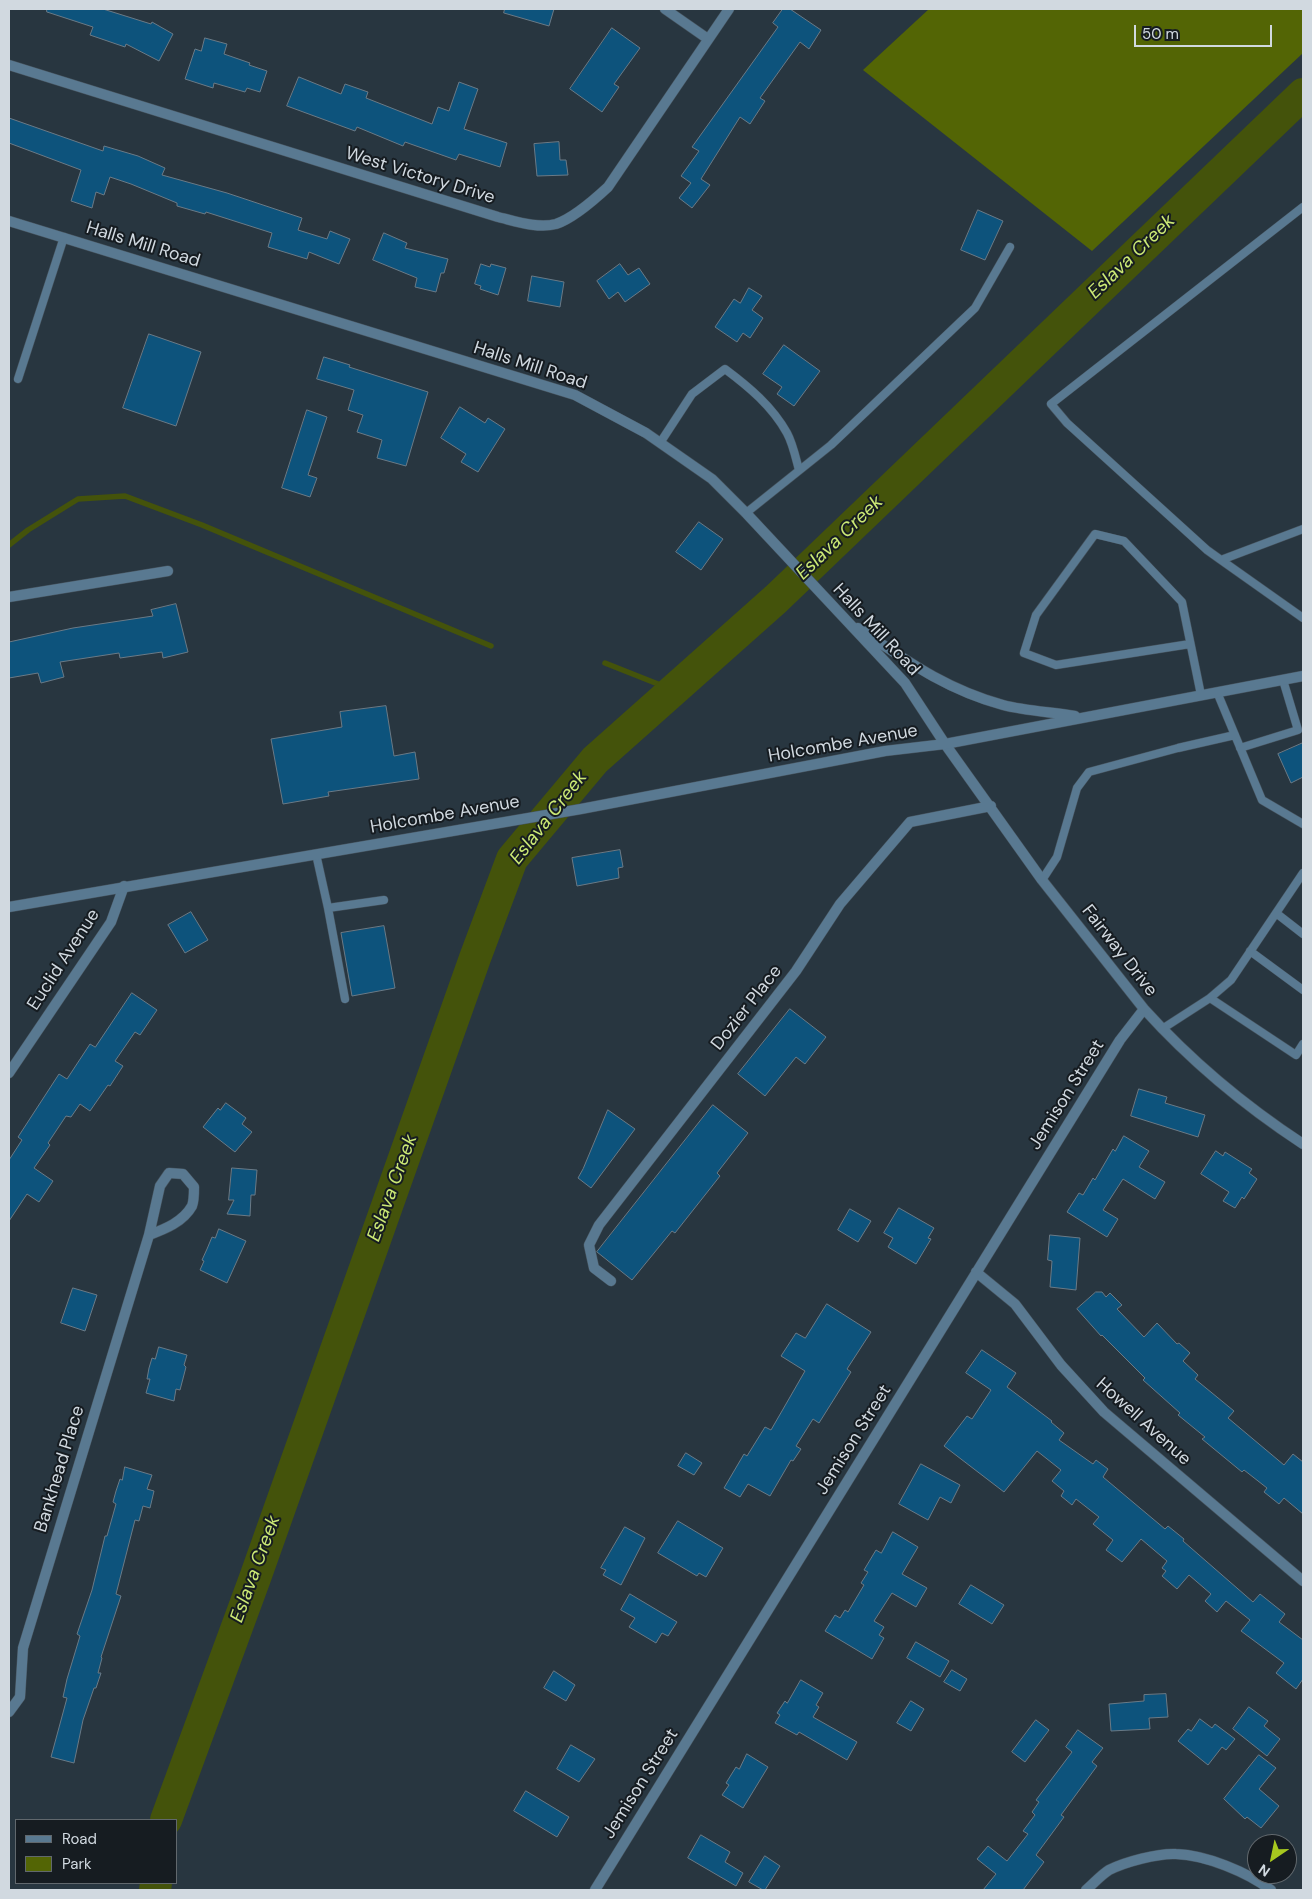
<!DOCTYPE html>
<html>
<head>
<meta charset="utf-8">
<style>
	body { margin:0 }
	#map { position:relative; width:1312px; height:1899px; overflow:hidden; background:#283640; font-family:"DM Sans",sans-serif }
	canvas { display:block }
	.frame { position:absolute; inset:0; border:10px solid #d1d9e0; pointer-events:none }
	.legend { position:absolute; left:15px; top:1819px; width:162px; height:65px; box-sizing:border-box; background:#161c21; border:1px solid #61686d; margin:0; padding:6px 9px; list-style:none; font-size:15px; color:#d1d9e0 }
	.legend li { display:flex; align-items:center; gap:10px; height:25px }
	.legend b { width:25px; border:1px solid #61686d }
	.north { position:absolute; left:1247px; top:1834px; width:50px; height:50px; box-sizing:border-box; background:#161c21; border:1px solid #61686d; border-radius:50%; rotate:214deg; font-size:14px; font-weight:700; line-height:20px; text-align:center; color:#d1d9e0 }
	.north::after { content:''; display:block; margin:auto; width:18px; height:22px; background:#a7c81f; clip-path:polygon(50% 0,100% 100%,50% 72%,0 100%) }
	.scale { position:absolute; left:1134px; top:25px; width:138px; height:22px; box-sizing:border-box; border:2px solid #d1d9e0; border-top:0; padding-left:6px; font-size:15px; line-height:18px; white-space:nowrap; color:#d1d9e0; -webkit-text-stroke:4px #161c21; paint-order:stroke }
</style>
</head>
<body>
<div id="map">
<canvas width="1312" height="1899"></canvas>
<div class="frame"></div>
<ul class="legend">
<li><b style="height:6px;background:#597991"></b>Road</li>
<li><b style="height:14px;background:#536505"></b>Park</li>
</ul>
<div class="north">N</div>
<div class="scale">50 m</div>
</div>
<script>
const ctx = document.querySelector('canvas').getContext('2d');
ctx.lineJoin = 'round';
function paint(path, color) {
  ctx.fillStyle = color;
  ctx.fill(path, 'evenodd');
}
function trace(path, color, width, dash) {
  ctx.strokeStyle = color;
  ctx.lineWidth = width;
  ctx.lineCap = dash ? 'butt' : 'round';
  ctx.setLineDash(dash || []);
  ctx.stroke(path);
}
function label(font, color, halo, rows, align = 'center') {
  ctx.font = font + ' "DM Sans",sans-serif';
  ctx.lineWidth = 4;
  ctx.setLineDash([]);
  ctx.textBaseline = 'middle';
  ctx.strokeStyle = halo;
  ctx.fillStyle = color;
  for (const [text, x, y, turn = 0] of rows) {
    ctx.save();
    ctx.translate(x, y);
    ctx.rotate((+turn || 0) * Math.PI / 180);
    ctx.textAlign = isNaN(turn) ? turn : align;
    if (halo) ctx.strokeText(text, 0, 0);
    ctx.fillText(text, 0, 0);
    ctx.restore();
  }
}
paint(new Path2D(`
	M929,9H1303V53L1092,251L863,70Z`), '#536505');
trace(new Path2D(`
	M9,545L28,530L78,499L125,496L202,525L491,646
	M605,663L673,690`), '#44530b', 5.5);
trace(new Path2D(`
	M166,1820L255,1578L475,958L512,859L595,760L776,599L1303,94
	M155,1890L156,1883`), '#44530b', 32);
const building = new Path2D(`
	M47,9H103L151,24L152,22L173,34L159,61L126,44L125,47L90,35L93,27L47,12Z
	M505,9H554L549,26L504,13Z
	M783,9H790L821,30L809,49L800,42L760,98L765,101L750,124L740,117L701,179L710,185L692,208L679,198L691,183L681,176L699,151L692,147L778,27L773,23Z
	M612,28L640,48L614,84L619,87L602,112L570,89Z
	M205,38L227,44L224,54L250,63L249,65L267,71L260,92L247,88L245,92L214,83L213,88L185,79L195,49L201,51Z
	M299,77L341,94L345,84L368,92L366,98L432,124L438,107L449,111L459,82L478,89L464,129L507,143L500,167L459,154L456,160L405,142L403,146L357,127L355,131L287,106Z
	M9,118L103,151L104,146L138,156L165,168L162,175L227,193L302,218L298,230L327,239L330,231L350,239L339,264L309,252L307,259L268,247L272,233L206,212L205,214L177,206V203L131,184L110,177L104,195L96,192L92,208L71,201L81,170L9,143Z
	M559,142L560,160H566L568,175L537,176L534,144Z
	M978,210L1003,221L985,260L961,250Z
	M384,233L407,243L405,248L448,259L444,273H441L436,292L415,287L417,278L373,260Z
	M481,264L490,267L491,264L506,268L498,295L480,289L481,286L475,284Z
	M620,264L628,275L639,268L650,284L625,302L618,292L609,299L597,281Z
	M532,276L564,282L560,307L528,301Z
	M749,288L762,296L752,310L763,318L750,338L743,333L737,342L715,327L734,299L740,303Z
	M149,334L201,352L176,426L123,408Z
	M784,345L820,371L794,406L777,394L782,387L763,374Z
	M324,357L350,365L349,367L428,392L406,466L377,458L382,440L357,432L363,415L348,410L354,390L317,379Z
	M460,407L485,423L488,418L505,429L478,472L461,462L466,454L441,438Z
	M307,410L327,417L308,475L317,478L310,497L282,488Z
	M699,522L723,539L701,570L676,552Z
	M176,604L188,652L163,658L162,652L120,658L119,653L60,662L64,677L41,683L38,673L9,678V642L73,628L153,616L151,610Z
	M386,706L394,756L415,752L419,779L328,792L329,796L283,804L271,739L342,727L340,712Z
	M1303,743V777L1291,783L1278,754Z
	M620,850L623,867L618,868L619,878L577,886L572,858Z
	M191,912L208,940L185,953L168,925Z
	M384,926L395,988L352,996L341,933Z
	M132,993L157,1010L140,1035L135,1032L115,1061L123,1066L110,1086L108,1085L90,1111L80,1104L71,1117L66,1116L48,1143L50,1145L34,1168L53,1181L39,1202L27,1194L9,1221V1160L22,1140L18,1137L59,1074L67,1079L90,1044L95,1047Z
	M790,1009L826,1037L805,1064L796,1057L765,1096L738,1074Z
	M1139,1089L1167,1097L1165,1103L1205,1115L1198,1137L1131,1116Z
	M226,1103L246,1118L242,1124L252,1132L235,1152L203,1127L218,1108L220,1110Z
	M713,1105L748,1133L717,1173L720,1176L675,1233L672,1231L632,1280L597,1252Z
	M608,1110L635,1129L591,1188L578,1178L583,1169Z
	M1124,1136L1149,1151L1139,1167L1165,1182L1155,1199L1123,1179L1103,1210L1118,1219L1107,1237L1067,1212L1079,1193L1083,1195L1093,1178L1095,1180L1113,1149L1115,1151Z
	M1216,1151L1223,1156L1225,1152L1252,1169L1249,1173L1257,1179L1244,1199L1242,1197L1235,1208L1223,1201L1229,1192L1201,1174Z
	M232,1168L257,1170L255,1195H251L250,1216L227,1214L234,1200H229Z
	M899,1208L934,1228L928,1238L931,1239L916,1264L888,1247L893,1238L884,1233Z
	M850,1209L871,1221L858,1242L838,1230Z
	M219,1229L246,1241L227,1283L200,1270L204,1261L202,1260L207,1249L212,1237L215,1238Z
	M1050,1235L1080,1238L1076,1290L1050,1287L1052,1261L1048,1260Z
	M73,1288L97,1295L85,1331L61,1323Z
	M1096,1292H1102L1106,1297L1110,1293L1122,1305L1117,1309L1144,1337L1157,1323L1177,1344L1179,1343L1190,1353L1183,1361L1198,1375L1195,1379L1234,1411L1228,1418L1284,1465L1293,1454L1303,1462V1514L1284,1498L1279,1504L1264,1492L1267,1488L1244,1470L1242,1472L1202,1439L1205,1437L1178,1415L1180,1413L1143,1380L1145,1378L1102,1335L1101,1336L1077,1309Z
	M827,1304L871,1332L847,1369L851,1372L819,1423L813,1419L796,1446L801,1449L793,1461L791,1460L770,1496L748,1484L740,1497L724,1488L744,1454L747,1456L765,1427L771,1430L805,1371L781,1356L796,1333L805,1338Z
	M159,1347L187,1355L184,1365L186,1367L180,1390L176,1389L174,1401L146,1393L150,1379H147L149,1368L152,1358L155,1359Z
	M982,1350L1016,1373L1007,1387L1052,1421L1051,1422L1064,1433L1059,1440L1093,1464L1096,1460L1108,1469L1103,1477L1165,1529L1168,1526L1184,1539L1183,1541L1253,1602L1260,1594L1285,1614L1279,1622L1303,1640V1679L1296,1689L1276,1673L1284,1663L1241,1631L1250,1620L1226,1601L1217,1612L1205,1601L1211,1594L1189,1575L1177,1589L1162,1576L1166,1571L1162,1568L1167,1561L1141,1539L1122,1562L1106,1550L1113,1540L1093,1524L1099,1517L1076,1499L1072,1505L1061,1496L1064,1491L1052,1481L1061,1470L1037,1451L1004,1492L944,1446L967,1416L972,1419L991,1390L966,1373Z
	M686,1453L702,1463L694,1475L678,1466Z
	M921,1464L960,1485L951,1503L940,1497L928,1520L899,1504Z
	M125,1467L152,1475L147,1489L154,1491L150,1508L143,1506L139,1521L135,1520L116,1594L121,1596L101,1657L102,1658L98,1673H101L96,1688H94L83,1720L74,1763L51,1757L67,1698L63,1697L67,1679L80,1636L77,1634L92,1590L105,1536H107L116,1504L113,1502L116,1491L120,1479L122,1480Z
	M678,1521L723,1548L706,1577L699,1573L697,1576L658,1553Z
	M625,1527L645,1538L621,1585L603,1575L606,1570L601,1568Z
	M893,1532L918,1547L902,1574L927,1588L916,1607L892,1593L874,1621L884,1627L879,1635L884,1638L872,1659L825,1631L835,1615L840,1618L845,1610L848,1612L864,1585L861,1583L868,1572L864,1570L876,1550L881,1553Z
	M971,1585L1004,1605L992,1624L959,1604Z
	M630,1594L677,1622L668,1636L662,1633L656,1643L629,1627L635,1618L621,1610Z
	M916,1642L949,1661L940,1677L907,1658Z
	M952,1670L967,1679L960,1691L944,1682Z
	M554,1671L575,1685L566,1701L544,1688Z
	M801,1680L823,1693L816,1705L819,1707L813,1717L857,1742L847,1760L799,1732L797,1735L775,1723L780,1715L777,1713L785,1701L787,1703Z
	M1166,1694L1168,1717L1149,1718L1150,1729L1111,1731L1109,1704L1144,1701V1695Z
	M911,1701L924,1709L911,1731L897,1723Z
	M1249,1707L1268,1721L1264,1726L1280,1739L1267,1756L1233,1729Z
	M1200,1719L1212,1728L1215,1724L1235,1739L1226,1750L1222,1747L1208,1765L1178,1741L1188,1729L1191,1731Z
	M1036,1720L1049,1730L1025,1762L1012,1752Z
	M1078,1730L1103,1748L1092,1762L1097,1766L1061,1815L1064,1817L1036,1855L1044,1862L1023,1890H983L996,1874L977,1859L988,1846L1007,1861L1028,1834L1023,1831L1035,1815L1032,1812L1039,1802L1036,1800L1072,1752L1066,1747Z
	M571,1745L595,1759L579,1782L557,1769Z
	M747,1754L768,1767L743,1808L722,1795L729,1785L726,1783L736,1767L739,1769Z
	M1259,1755L1276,1768L1259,1789L1279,1806L1261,1828L1247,1817L1245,1819L1224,1799Z
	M526,1791L569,1817L557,1837L514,1811Z
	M701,1835L730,1852L725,1862L743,1873L736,1886L688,1858Z
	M765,1856L780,1866L765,1890H763L749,1882Z`);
paint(building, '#0d537c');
trace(building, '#6a7a86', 1);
const service = new Path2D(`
	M1303,207L1051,404L1067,423L1207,550L1221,560L1303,529
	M18,379L64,237
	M660,443L692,394L725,369C749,387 772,406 787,433C793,444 796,459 799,470
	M746,513L831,445L975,308L1010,247
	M1221,560L1303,618
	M1190,644L1056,665L1024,653L1036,615L1095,534L1124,541L1182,602L1201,695
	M1217,692L1262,800L1303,824
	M1240,748L1298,730L1283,680
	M316,854L328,908L384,900
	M1042,880L1057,857L1077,788L1089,772L1178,748L1235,735
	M328,908L345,999
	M1276,913L1303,934
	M1250,951L1303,990
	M1210,998L1296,1055L1303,1044
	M1162,1029L1210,998L1231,980L1303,873`);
const minor = new Path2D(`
	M665,9L708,39
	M9,65L498,217C515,221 538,229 556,224C574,218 594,200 608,187L729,9
	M9,597L168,571
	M945,744L1042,880L1144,1009C1191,1061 1245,1106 1303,1144
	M9,1073L111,922L124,886
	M976,1272L1015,1304L1061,1365L1104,1412L1303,1581
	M611,1281L594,1268L589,1245L599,1225L796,971L840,904L910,822L991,806
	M9,1712L20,1697L23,1648L149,1235L160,1186L169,1173L183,1174L194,1187C194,1193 194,1201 192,1206C183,1222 165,1229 149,1235
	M595,1890L1120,1040L1144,1009
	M1086,1890C1093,1884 1101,1875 1109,1870C1125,1862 1158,1853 1176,1854C1206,1855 1247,1872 1271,1890`);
const tertiary = new Path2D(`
	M9,221L575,395L646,433L712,479L746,513L905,683L945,744
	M858,628C907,661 945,689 1003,705C1026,711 1052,712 1075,716
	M9,907L581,809L885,751L945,744L1303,676`);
trace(service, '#46535d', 9);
trace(minor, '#46535d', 11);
trace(tertiary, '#46535d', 11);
trace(service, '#597991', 8);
trace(minor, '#597991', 10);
trace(tertiary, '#597991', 10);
label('18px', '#d1d9e0', '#161c21', [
	["West Victory Drive",420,176,17],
	["Halls Mill Road",143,245,17],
	["Halls Mill Road",530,366,18],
	["Halls Mill Road",876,630,47],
	["Holcombe Avenue",843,744,-10],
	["Holcombe Avenue",445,815,-10],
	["Fairway Drive",1119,951,52],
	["Euclid Avenue",64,960,-57],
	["Dozier Place",747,1008,-52],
	["Jemison Street",1067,1095,-58],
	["Howell Avenue",1143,1422,42],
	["Jemison Street",854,1440,-58],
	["Bankhead Place",60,1469,-73],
	["Jemison Street",641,1784,-58]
]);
label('italic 19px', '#cce975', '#161c21', [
	["Eslava Creek",1132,257,-44],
	["Eslava Creek",840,538,-44],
	["Eslava Creek",549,818,-52],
	["Eslava Creek",393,1188,-70],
	["Eslava Creek",256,1569,-70]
]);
</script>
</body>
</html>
